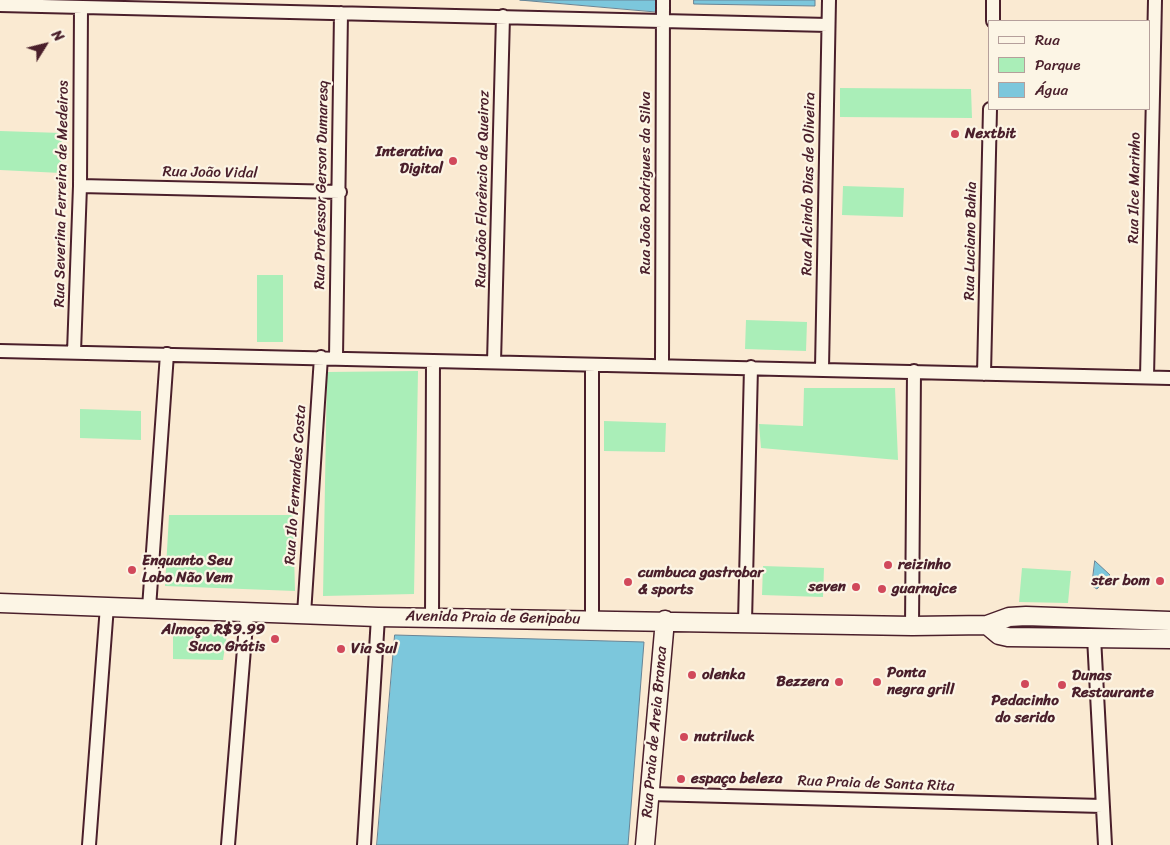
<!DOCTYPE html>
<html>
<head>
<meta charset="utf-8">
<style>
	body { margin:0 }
	#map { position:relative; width:1170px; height:845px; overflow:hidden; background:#faead2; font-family:Sriracha,sans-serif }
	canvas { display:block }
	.legend { position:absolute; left:988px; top:20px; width:162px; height:90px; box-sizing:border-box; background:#fcf5e5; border:1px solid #b59f9b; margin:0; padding:6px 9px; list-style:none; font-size:15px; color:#4a1f2b }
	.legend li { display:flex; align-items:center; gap:10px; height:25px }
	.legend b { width:25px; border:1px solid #b59f9b }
	.north { position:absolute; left:20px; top:20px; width:50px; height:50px; -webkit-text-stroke:4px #fcf5e5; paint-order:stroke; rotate:54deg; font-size:14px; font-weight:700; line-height:20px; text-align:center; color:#4a1f2b }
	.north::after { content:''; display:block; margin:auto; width:18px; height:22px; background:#4a1f2b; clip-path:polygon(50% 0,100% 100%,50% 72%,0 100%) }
</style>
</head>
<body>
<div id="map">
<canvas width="1170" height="845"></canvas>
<ul class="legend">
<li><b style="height:6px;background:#fcf5e5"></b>Rua</li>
<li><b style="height:14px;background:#aaeeb8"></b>Parque</li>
<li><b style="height:14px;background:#7cc7dc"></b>Água</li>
</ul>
<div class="north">N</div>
</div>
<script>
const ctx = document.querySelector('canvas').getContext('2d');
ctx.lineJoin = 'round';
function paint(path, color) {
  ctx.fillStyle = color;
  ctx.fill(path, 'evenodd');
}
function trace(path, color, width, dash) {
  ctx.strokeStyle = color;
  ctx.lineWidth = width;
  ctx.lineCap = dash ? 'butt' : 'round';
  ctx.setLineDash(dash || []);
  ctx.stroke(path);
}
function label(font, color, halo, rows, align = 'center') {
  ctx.font = font + ' Sriracha,sans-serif';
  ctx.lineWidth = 4.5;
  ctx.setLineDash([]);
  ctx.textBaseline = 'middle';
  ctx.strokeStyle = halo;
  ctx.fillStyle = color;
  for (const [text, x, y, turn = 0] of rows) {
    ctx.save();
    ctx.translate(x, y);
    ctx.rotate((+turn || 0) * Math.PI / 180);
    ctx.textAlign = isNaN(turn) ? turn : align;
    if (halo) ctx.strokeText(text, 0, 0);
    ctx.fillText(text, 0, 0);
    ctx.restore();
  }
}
paint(new Path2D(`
	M840,88L971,89L972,118L840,117Z
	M0,131L62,133L61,173L0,170Z
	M843,186L904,188L903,217L842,215Z
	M257,275H283V342H257Z
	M746,320L807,322L806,351L745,349Z
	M418,371L414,594L323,596L327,372Z
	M804,388H895L898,460L761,448L759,424L803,426Z
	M80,409L141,411V440L80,438Z
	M604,421L666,423L665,452L604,451Z
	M169,515H293L295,591L165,586Z
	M763,566L824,568L823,597L762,595Z
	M1022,568L1071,571L1068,603L1019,602Z
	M173,630L227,634L223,660L173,659Z`), '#aaeeb8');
const water = new Path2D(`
	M520,0H660V12Z
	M694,0H815V6L694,4Z
	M1095,561L1110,575L1097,589L1092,586Z
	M395,635L644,642L628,845H377Z`);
paint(water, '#7cc7dc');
trace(water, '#688495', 1);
const street = new Path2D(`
	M0,5L828,25
	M993,21V0
	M80,186L340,192
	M0,351L1170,378
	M74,352L80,186L81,7
	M336,357L341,13
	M494,362L503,16
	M592,365V619
	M662,365L663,0
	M822,368L829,0
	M984,374L990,109
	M1147,377L1155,0
	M149,608L167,354
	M304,614L321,357
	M432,618L433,361
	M745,622L751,367
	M912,626L914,371
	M1094,637L1105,845
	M650,794L1102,806
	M89,845L107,606
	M228,845L247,612
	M364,845L378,617`);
const secondary = new Path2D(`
	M0,603L378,617L912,626L987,625L1009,617L1026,616L1170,621
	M987,625L999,635L1008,637L1170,639
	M645,845L665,620`);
trace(street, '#4a1f2b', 16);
trace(secondary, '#4a1f2b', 21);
trace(street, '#fcf5e5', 12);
trace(secondary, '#fcf5e5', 18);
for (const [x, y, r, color] of [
	[955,134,5,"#d1495b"],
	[453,161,5,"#d1495b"],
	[888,565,5,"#d1495b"],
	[132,570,5,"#d1495b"],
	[1160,581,5,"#d1495b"],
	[628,582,5,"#d1495b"],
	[856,587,5,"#d1495b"],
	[882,589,5,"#d1495b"],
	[275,639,5,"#d1495b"],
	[341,649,5,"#d1495b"],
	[692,675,5,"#d1495b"],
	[839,682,5,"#d1495b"],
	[877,682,5,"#d1495b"],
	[1025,684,5,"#d1495b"],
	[1062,685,5,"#d1495b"],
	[684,737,5,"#d1495b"],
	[681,779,5,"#d1495b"]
]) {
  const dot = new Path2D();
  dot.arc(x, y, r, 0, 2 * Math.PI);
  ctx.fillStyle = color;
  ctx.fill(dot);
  trace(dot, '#fcf5e5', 2);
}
label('bold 15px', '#4a1f2b', '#fcf5e5', [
	["Nextbit",965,134],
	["Interativa",443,152,"right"],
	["Digital",443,169,"right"],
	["Enquanto Seu",142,561],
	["Lobo Não Vem",142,578],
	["reizinho",898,565],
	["cumbuca gastrobar",638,573],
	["& sports",638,590],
	["ster bom",1150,581,"right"],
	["seven",846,587,"right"],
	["guarnajce",892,589],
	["Almoço R$9.99",265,630,"right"],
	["Suco Grátis",265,647,"right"],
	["Via Sul",351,649],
	["Ponta",887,673],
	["negra grill",887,690],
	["olenka",702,675],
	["Dunas",1072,676],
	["Restaurante",1072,693],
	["Bezzera",829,682,"right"],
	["Pedacinho",1025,701,"center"],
	["do serido",1025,718,"center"],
	["nutriluck",694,737],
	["espaço beleza",691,779]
], 'left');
label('15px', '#4a1f2b', '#fcf5e5', [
	["Rua João Vidal",210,173,1],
	["Rua João Rodrigues da Silva",646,183,-90],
	["Rua Alcindo Dias de Oliveira",809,184,-89],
	["Rua Professor Gerson Dumaresq",322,185,-89],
	["Rua Ilce Marinho",1135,188,-89],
	["Rua João Florêncio de Queiroz",483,189,-89],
	["Rua Severina Ferreira de Medeiros",62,194,-89],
	["Rua Luciano Bahia",971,241,-89],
	["Rua Ilo Fernandes Costa",296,485,-86],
	["Avenida Praia de Genipabu",493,618,1],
	["Rua Praia de Areia Branca",655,732,-85],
	["Rua Praia de Santa Rita",876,784,2]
]);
</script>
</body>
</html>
